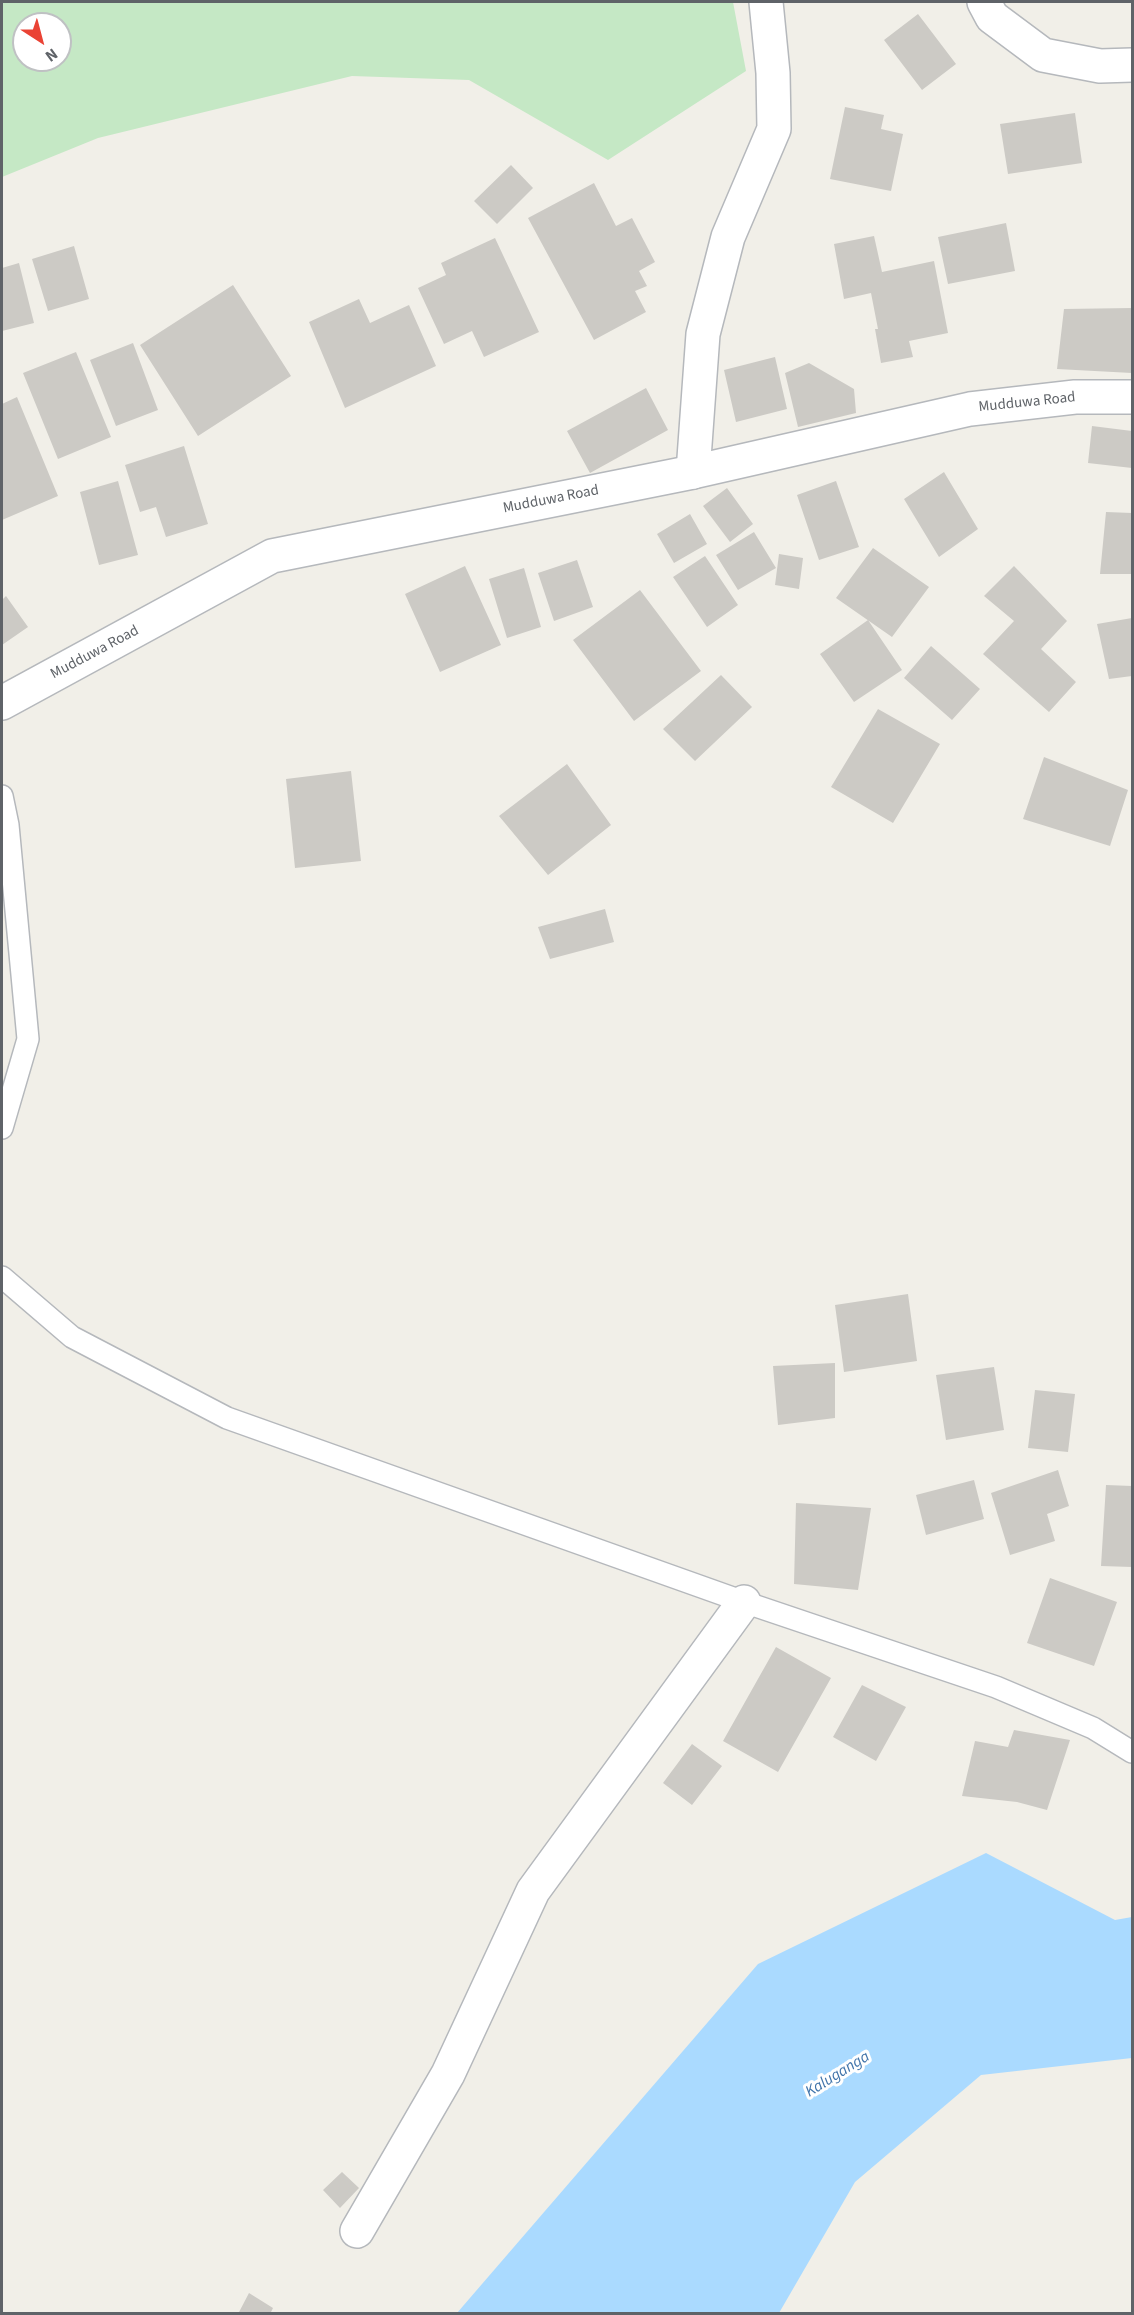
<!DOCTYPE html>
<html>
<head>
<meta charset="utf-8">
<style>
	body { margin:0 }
	#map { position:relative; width:1134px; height:2315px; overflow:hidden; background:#f1efe8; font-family:"Source Sans 3",sans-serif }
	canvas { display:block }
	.frame { position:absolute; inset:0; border:3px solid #5f6368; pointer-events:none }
	.north { position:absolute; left:12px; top:12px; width:60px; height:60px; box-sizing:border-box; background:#fff; border:2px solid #bfc1c3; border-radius:50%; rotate:144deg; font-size:16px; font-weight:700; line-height:24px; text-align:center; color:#5f6368 }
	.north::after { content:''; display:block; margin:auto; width:21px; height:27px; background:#ea4335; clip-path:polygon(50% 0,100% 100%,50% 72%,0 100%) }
</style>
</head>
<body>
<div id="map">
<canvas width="1134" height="2315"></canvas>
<div class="frame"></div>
<div class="north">N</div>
</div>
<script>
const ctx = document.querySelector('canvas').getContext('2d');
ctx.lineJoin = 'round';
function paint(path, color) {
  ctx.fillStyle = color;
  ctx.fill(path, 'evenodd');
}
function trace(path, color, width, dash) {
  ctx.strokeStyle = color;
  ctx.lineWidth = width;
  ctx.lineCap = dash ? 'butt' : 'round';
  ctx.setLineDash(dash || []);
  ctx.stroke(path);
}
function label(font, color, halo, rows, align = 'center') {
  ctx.font = font + ' "Source Sans 3",sans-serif';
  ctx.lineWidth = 6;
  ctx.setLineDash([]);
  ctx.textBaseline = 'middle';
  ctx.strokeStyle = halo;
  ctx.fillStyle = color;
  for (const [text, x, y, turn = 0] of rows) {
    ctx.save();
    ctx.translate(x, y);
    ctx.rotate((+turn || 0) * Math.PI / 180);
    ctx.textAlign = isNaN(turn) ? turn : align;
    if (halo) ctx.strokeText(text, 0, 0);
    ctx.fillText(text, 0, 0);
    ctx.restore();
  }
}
paint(new Path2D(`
	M2,2H733L746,71L608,160L469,80L352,76L98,138L2,177ZM24,24H60V60H24Z`), '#c5e8c5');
paint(new Path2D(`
	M986,1853L1115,1920L1132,1917V2058L981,2075L855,2182L779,2313H457L758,1964Z`), '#aadaff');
paint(new Path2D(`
	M918,14L956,64L922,90L884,40Z
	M845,107L884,115L881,129L903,134L891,191L830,179Z
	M1075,113L1082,163L1008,174L1000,124Z
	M511,165L533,188L497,224L474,201Z
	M594,183L616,226L632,218L655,262L639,271L647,286L635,291L646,312L594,340L528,218Z
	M1006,223L1015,271L948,284L938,237Z
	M874,236L882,272L934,261L948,333L909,341L913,357L881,363L875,329H878L871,293L844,299L834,244Z
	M495,238L539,332L484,357L472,331L444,344L418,288L446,275L441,263Z
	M74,246L89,299L48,311L32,259Z
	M19,263L34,323L2,331V268Z
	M233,285L291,376L198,436L140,345Z
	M359,299L370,323L409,305L436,366L345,408L309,322Z
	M1132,308V373L1057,369L1064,309Z
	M133,343L158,410L116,426L90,360Z
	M76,352L111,437L58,459L23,373Z
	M775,357L787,409L736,422L724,370Z
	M809,363L854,389L856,413L798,427L785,373Z
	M646,388L668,430L590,473L567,431Z
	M17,397L58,496L2,520V404Z
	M1092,426L1132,431V468L1088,463Z
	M184,446L208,524L166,537L156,507L140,512L125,465Z
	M944,472L978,529L939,557L904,499Z
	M118,481L138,555L99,565L80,492Z
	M836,481L859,547L819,560L797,495Z
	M727,488L753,524L730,542L703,506Z
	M1106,512L1132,513V574H1100Z
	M690,514L707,544L674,563L657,534Z
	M754,532L776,568L738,590L716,555Z
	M873,548L929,587L892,637L836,598Z
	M779,554L803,558L799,589L775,585Z
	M705,556L738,605L707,627L673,577Z
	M577,560L593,607L554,621L538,573Z
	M465,566L501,645L440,672L405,594Z
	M1014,566L1067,621L1041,649L1076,682L1049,712L983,654L1014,621L984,596Z
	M524,568L541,627L507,638L489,579Z
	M640,590L701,671L634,721L573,640Z
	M6,596L28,627L2,645V600Z
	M1132,618V676L1109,679L1097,624Z
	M868,620L902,670L854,702L820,654Z
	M931,646L980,689L952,720L904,678Z
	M721,675L752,707L695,761L663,729Z
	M878,709L940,744L893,823L831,787Z
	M1044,757L1128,790L1110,846L1023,819Z
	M567,764L611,825L548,875L499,816Z
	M351,771L361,861L295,868L286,779Z
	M605,909L614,942L550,959L538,927Z
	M908,1294L917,1361L844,1372L835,1305Z
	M835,1363V1418L778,1425L773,1366Z
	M994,1367L1004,1430L946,1440L936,1375Z
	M1035,1390L1075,1394L1068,1452L1028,1448Z
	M1058,1470L1069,1506L1047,1514L1055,1541L1010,1555L991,1493Z
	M974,1480L984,1519L926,1535L916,1495Z
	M1106,1485L1132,1486V1567L1101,1566Z
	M796,1503L871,1508L858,1590L794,1584Z
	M1050,1578L1117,1602L1094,1666L1027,1643Z
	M776,1647L831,1678L778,1772L723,1741Z
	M862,1685L906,1707L876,1761L833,1737Z
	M1014,1730L1070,1740L1047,1810L1017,1802L962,1796L975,1741L1008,1747Z
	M692,1744L722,1766L692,1805L663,1783Z
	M342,2172L359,2188L340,2208L323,2190Z
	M249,2293L273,2308L270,2314H238Z`), '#cccac5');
const service = new Path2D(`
	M2,796L8,825L28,1039L2,1128
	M2,1277L72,1337L227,1418L744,1602L996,1687L1093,1728L1132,1752`);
const minor = new Path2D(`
	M984,2L992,17L1043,55L1100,66L1132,65
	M693,472L703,334L728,237L774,129L773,73L766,2
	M357,2231L448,2074L533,1891L744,1602`);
const tertiary = new Path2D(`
	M2,703L272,556L693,472L970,409L1075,397H1132`);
trace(service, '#b5b8bc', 24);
trace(minor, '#b5b8bc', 36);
trace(tertiary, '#b5b8bc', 36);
trace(service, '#fff', 21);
trace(minor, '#fff', 33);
trace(tertiary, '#fff', 33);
label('15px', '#5f6368', '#fff', [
	["Mudduwa Road",1027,403,-6],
	["Mudduwa Road",551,500,-11],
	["Mudduwa Road",95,653,-28]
]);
label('italic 16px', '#4174aa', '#fff', [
	["Kaluganga",838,2075,-32]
]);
</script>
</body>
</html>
